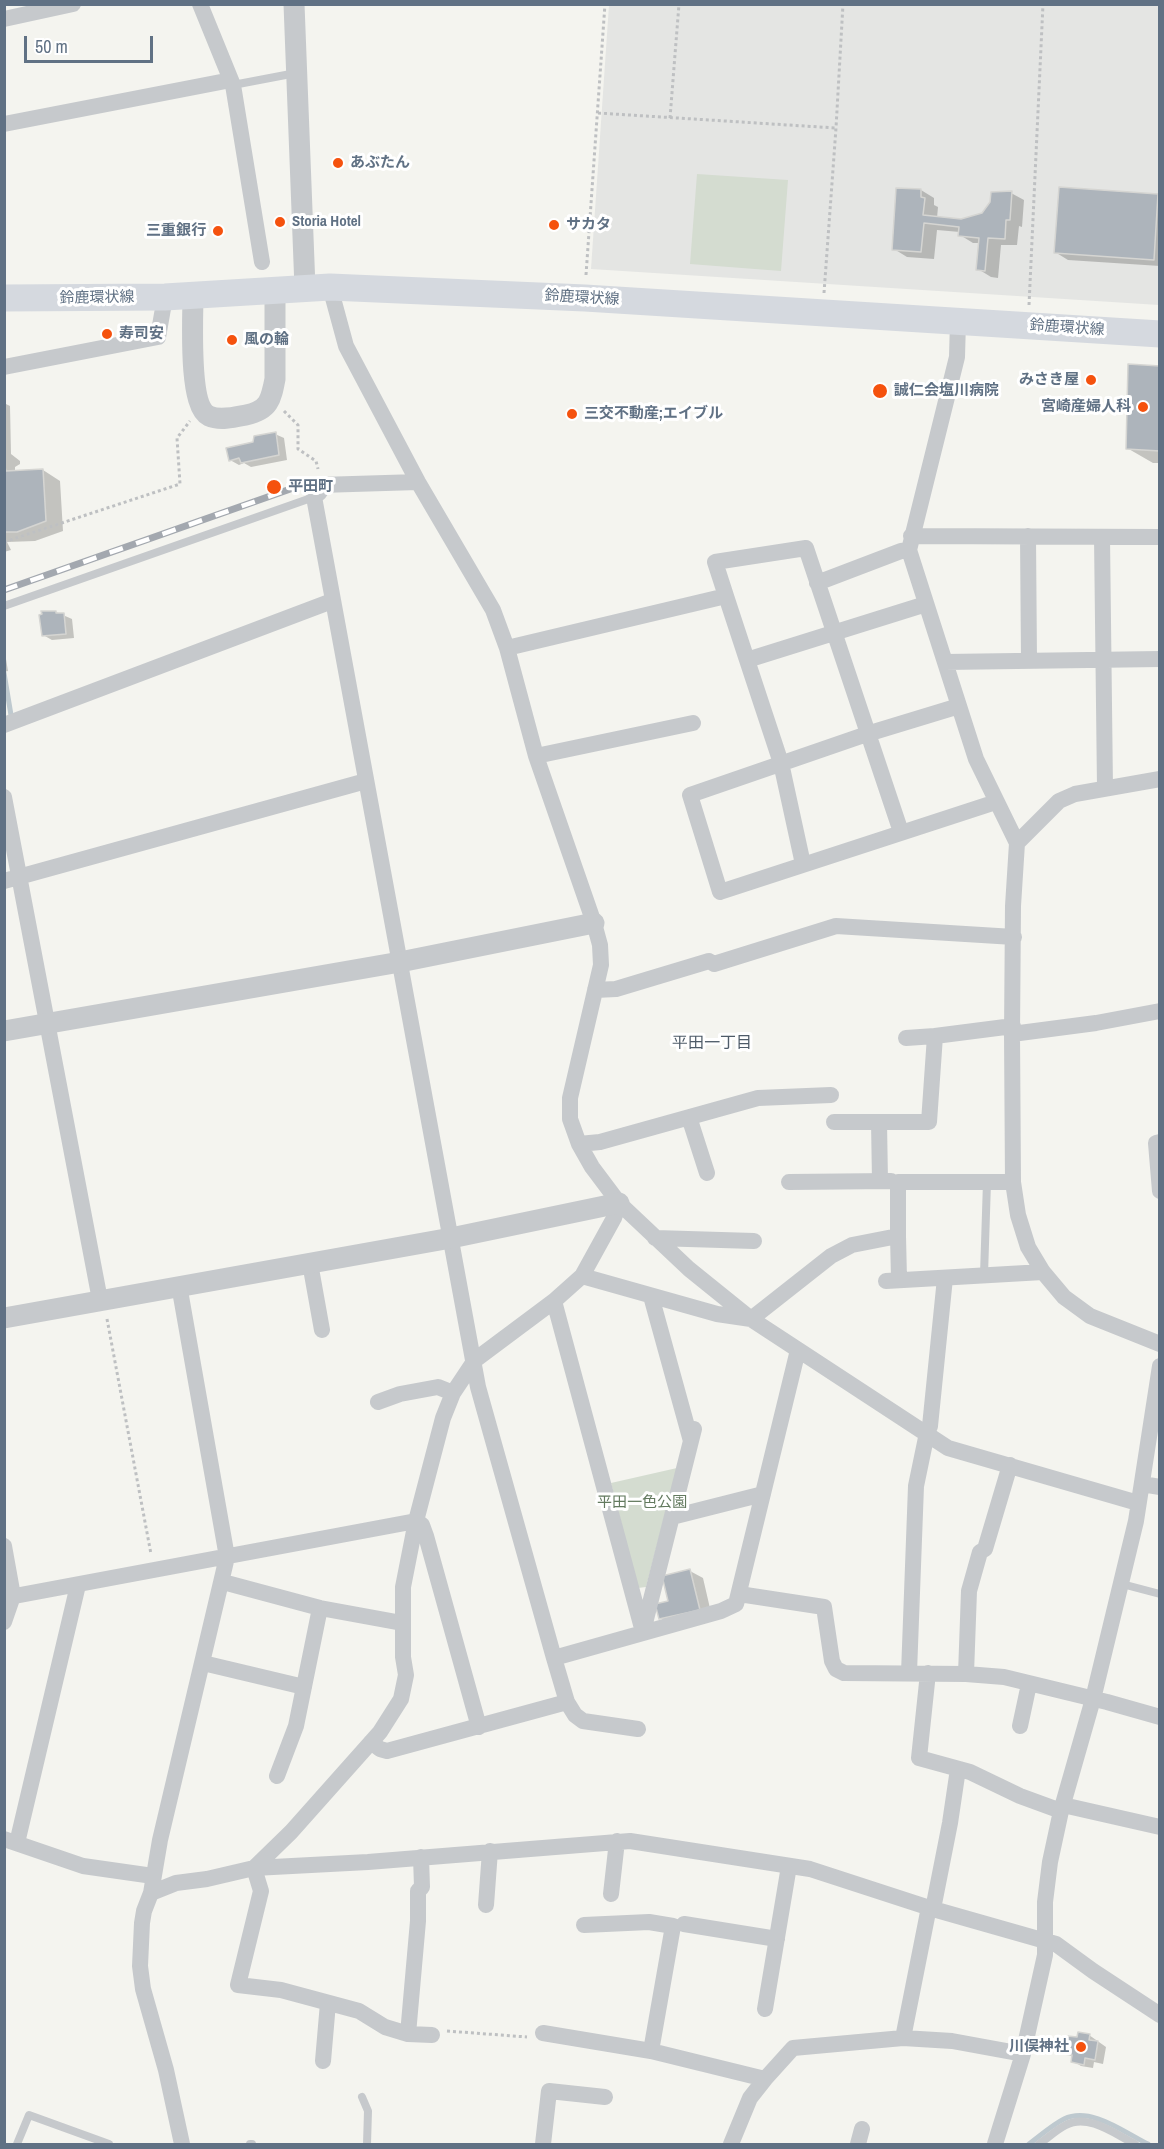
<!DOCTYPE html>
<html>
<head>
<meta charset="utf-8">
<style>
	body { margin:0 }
	#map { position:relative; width:1164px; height:2149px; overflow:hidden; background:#f4f4ef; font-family:"Archivo Narrow",sans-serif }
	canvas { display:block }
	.frame { position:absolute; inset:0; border:6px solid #607184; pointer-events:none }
	.scale { position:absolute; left:24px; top:36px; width:129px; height:27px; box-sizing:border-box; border:3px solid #607184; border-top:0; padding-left:8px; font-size:18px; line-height:21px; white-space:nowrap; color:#607184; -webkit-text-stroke:4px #fff; paint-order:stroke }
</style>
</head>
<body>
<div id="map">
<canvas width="1164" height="2149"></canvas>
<div class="frame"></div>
<div class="scale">50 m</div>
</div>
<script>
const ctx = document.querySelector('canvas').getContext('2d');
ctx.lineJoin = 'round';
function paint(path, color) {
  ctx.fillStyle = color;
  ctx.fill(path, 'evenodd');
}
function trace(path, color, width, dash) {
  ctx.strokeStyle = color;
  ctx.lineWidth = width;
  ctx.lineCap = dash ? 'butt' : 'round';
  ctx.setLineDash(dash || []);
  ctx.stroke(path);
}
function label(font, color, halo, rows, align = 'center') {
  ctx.font = font + ' "Archivo Narrow","Noto Sans JP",sans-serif';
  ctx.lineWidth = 6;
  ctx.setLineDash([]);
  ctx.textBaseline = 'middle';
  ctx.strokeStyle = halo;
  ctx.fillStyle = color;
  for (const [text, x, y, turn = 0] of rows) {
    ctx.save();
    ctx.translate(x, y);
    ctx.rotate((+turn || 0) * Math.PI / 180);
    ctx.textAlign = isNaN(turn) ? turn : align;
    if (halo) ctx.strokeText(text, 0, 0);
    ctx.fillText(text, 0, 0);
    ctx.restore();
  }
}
paint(new Path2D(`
	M609,5H1159V305L591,269Z`), '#e4e5e3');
paint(new Path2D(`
	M697,174L788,180L781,271L690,264Z
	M677,1468L646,1587L638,1588L611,1483Z`), '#d4dcd0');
paint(new Path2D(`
	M921,190L934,198V205L938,207L937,218L961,221L982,214L1011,193L1024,200L1022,227L1019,226L1017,245H1001L998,278L991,277L978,269L980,243H973L960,235V232L937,230L934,259L907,257L894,249Z
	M1158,195L1160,196V266L1068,260L1055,252Z
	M1160,367V463H1153L1127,448Z
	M4,403L10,406L11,454L20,461V464L15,467V472L43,470L60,481L63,531L35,541L7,542L11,550L4,552Z
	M275,434L284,438L287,460L251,467L244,463L239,465L230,460L255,443Z
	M56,612L72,619L74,638L52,640L43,635Z
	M4,647L8,671L4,672Z
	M690,1571L703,1578L712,1617L673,1626L660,1618Z
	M1089,2035L1106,2047L1103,2064L1094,2062L1093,2068L1081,2066L1073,2061L1074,2058L1066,2053L1078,2039Z`), '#0003');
trace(new Path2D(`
	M4,673L11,715
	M1029,2144C1040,2136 1052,2125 1064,2119C1091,2106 1125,2133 1148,2144`), '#bec9cf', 5);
const building = new Path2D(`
	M1059,187L1158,194L1154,260L1054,253Z
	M896,188L921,189V197L925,198L923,215L961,219L982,213L990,202L991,192L1012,191L1010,220H1006L1005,239L988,238L985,271L976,270L979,238L958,236L959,227L924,223L921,252L892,250Z
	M1128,364L1160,366V451L1126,449Z
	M276,432L279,455L241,463L239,458L229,461L226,448L253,442L254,436Z
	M4,464L6,471L43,469L46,521L17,532H4Z
	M41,611H56V613H64L66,634L42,636L39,615L42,614Z
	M690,1569L700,1610L659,1619L655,1604L668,1601L662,1576Z
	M1078,2032L1090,2034L1089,2040L1098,2041L1095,2060L1085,2058L1084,2065L1071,2062L1072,2055L1064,2054L1067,2036L1077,2037Z`);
paint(building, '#adb4bb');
trace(building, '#d5d5d2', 1.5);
trace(new Path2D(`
	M598,113L836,128
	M670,118L679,4
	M586,275L605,4
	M824,293L836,128L843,4
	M1029,305L1043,4
	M284,411L298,425V449L316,461L318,469
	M4,542L180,484L177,438L190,421
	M107,1319L151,1554
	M447,2031L527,2037`), '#bec0c2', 3, [3, 3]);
trace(new Path2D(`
	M233,85L296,73
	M4,606L314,497
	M984,1275L987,1182
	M1122,1584L1160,1594
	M362,2097L368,2111L367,2144
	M17,2144L29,2115L109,2144
	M250,2144H252
	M1039,2144C1048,2138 1056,2130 1066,2125C1088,2113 1115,2134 1135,2144`), '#c6c9cc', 8);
trace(new Path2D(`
	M200,4L233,85L262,262
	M4,19L73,4
	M4,124L231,80
	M330,287L346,346L418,482L493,610L507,648L536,756L594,923L600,945L601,965L570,1098V1119L579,1144L592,1167L619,1203L689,1269L751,1319L948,1448L1138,1503
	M958,321L957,357L909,550L976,759L1017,843L1013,906L1012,1034L1013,1182L1018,1215L1028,1247L1043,1272L1064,1297L1090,1316L1160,1344
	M4,367L158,337L165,297
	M418,482L320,485V492L314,497L478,1387L554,1658
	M911,536L1160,537
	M1028,536L1029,661
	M1102,537L1105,788
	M817,583L901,551L909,550
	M726,596L715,562L806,548L901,832
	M507,648L726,596L747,660L926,604
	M747,660L781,763L803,864
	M945,662L1160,659
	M959,706L867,734L690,795L720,892L996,802
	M4,725L332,601
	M536,756L693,723
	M4,797L100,1300
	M1017,843L1059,801L1075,794L1160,779
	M4,881L366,781
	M595,990L616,989L709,961L714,964L836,926L1014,937
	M1012,1034L1096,1023L1160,1011
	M906,1038L935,1036
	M689,1117L707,1173
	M834,1122H879
	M1160,1142L1156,1143L1160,1191
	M579,1144L600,1142L758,1098L831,1095
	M880,1181L879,1122H929L935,1036L1013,1026
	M789,1182L891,1181
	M898,1236L899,1279
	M655,1238L754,1241
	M310,1263L322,1330
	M582,1276L717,1314L751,1319L831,1256L852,1245L898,1236V1182H1013
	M886,1281L1043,1272
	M179,1285L227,1557L160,1840L151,1893L144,1911L142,1923L140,1966L143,1989L166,2070L182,2144
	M651,1296L691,1441
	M554,1301L643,1632
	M378,1402L400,1394L438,1387L453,1393
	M1142,1484L1160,1487
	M672,1517L763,1494
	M416,1521L422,1525L426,1536L479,1727
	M4,1546L13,1596L4,1622
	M223,1582L320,1608L402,1623
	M739,1594L824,1607L832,1661L836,1669L844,1673L966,1674L1004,1677L1107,1702L1160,1717
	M4,1598L416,1521
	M643,1631L694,1429
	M203,1663L304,1687
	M909,1673L916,1486L927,1433L930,1426L945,1278
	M928,1673L919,1758L970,1772L1020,1796L1061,1811
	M966,1674L969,1591L980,1552L985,1549L1010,1465
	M567,1702L575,1715L583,1721L638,1729
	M1020,1726L1029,1684
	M371,1742L380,1749L387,1751L567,1702L554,1658L721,1611L736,1604L798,1350
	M277,1776L296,1726L320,1608
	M1063,1805L1160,1827
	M4,1839L83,1866L153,1876
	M17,1843L78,1585
	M254,1868L291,1832L380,1732L401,1699L406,1675L403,1657V1587L416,1521L443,1418L453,1393L475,1360L554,1301L582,1276L614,1218L619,1203
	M254,1868L261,1891L238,1985L281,1990L359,2011L385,2027L408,2034L432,2035
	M151,1893L176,1883L207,1879L254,1868L368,1862L630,1841L810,1869L933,1909L1056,1944L1093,1971L1160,2015
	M611,1894L617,1841
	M486,1905L490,1851
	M933,1909L950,1823L958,1769
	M684,1924L777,1939
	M584,1925L649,1922L673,1926L651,2051
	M765,2009L789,1866
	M543,2033L651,2051L765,2079L793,2048L903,2038L952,2041L1023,2054
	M408,2034L418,1921V1891L422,1887L421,1857
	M903,2038L929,1907
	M323,2061L328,2003
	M543,2144L549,2091L605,2097
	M731,2144L750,2098L765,2079
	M858,2144L862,2129
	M995,2144L1023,2054L1045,1955V1902L1050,1862L1061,1811L1093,1699L1136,1521L1160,1366`), '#c6c9cc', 16);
trace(new Path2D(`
	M294,4L305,288
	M193,295C193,317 188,406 209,416C220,421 236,417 246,415C269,410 271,400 275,379V289
	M4,1031L400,962L594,923
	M4,1318L451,1238L619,1203`), '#c6c9cc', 21);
trace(new Path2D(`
	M4,298L165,297L330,287L585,298L1160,334`), '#d5d9df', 27);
const rail = new Path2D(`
	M4,590L296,487`);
trace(rail, '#a3a8af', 7);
trace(rail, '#fff', 4.5, [14]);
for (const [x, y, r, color] of [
	[338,163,6,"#f5520e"],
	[280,222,6,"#f5520e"],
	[554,225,6,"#f5520e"],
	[218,231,6,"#f5520e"],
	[107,334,6,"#f5520e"],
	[232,340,6,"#f5520e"],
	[1091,380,6,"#f5520e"],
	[880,391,8,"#f5520e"],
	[1143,407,6,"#f5520e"],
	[572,414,6,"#f5520e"],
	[274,487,8,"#f5520e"],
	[1081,2047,6,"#f5520e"]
]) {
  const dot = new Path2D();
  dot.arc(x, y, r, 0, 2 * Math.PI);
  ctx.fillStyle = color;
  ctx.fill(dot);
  trace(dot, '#fff', 2);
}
label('bold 15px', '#607184', '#fff', [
	["あぶたん",350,163],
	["Storia Hotel",292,222],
	["サカタ",566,225],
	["三重銀行",206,231,"right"],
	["寿司安",119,334],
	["風の輪",244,340],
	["みさき屋",1079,380,"right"],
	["誠仁会塩川病院",894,391],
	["宮崎産婦人科",1131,407,"right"],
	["三交不動産;エイブル",584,414],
	["平田町",288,487],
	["川俣神社",1069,2047,"right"]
], 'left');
label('15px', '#607184', '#fff', [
	["鈴鹿環状線",97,298,-1],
	["鈴鹿環状線",582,298,3],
	["鈴鹿環状線",1067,328,4]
]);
label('15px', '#637a5f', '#fff', [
	["平田一色公園",642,1503]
]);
label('16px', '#4e5b68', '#fff', [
	["平田一丁目",712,1044]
]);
</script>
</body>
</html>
